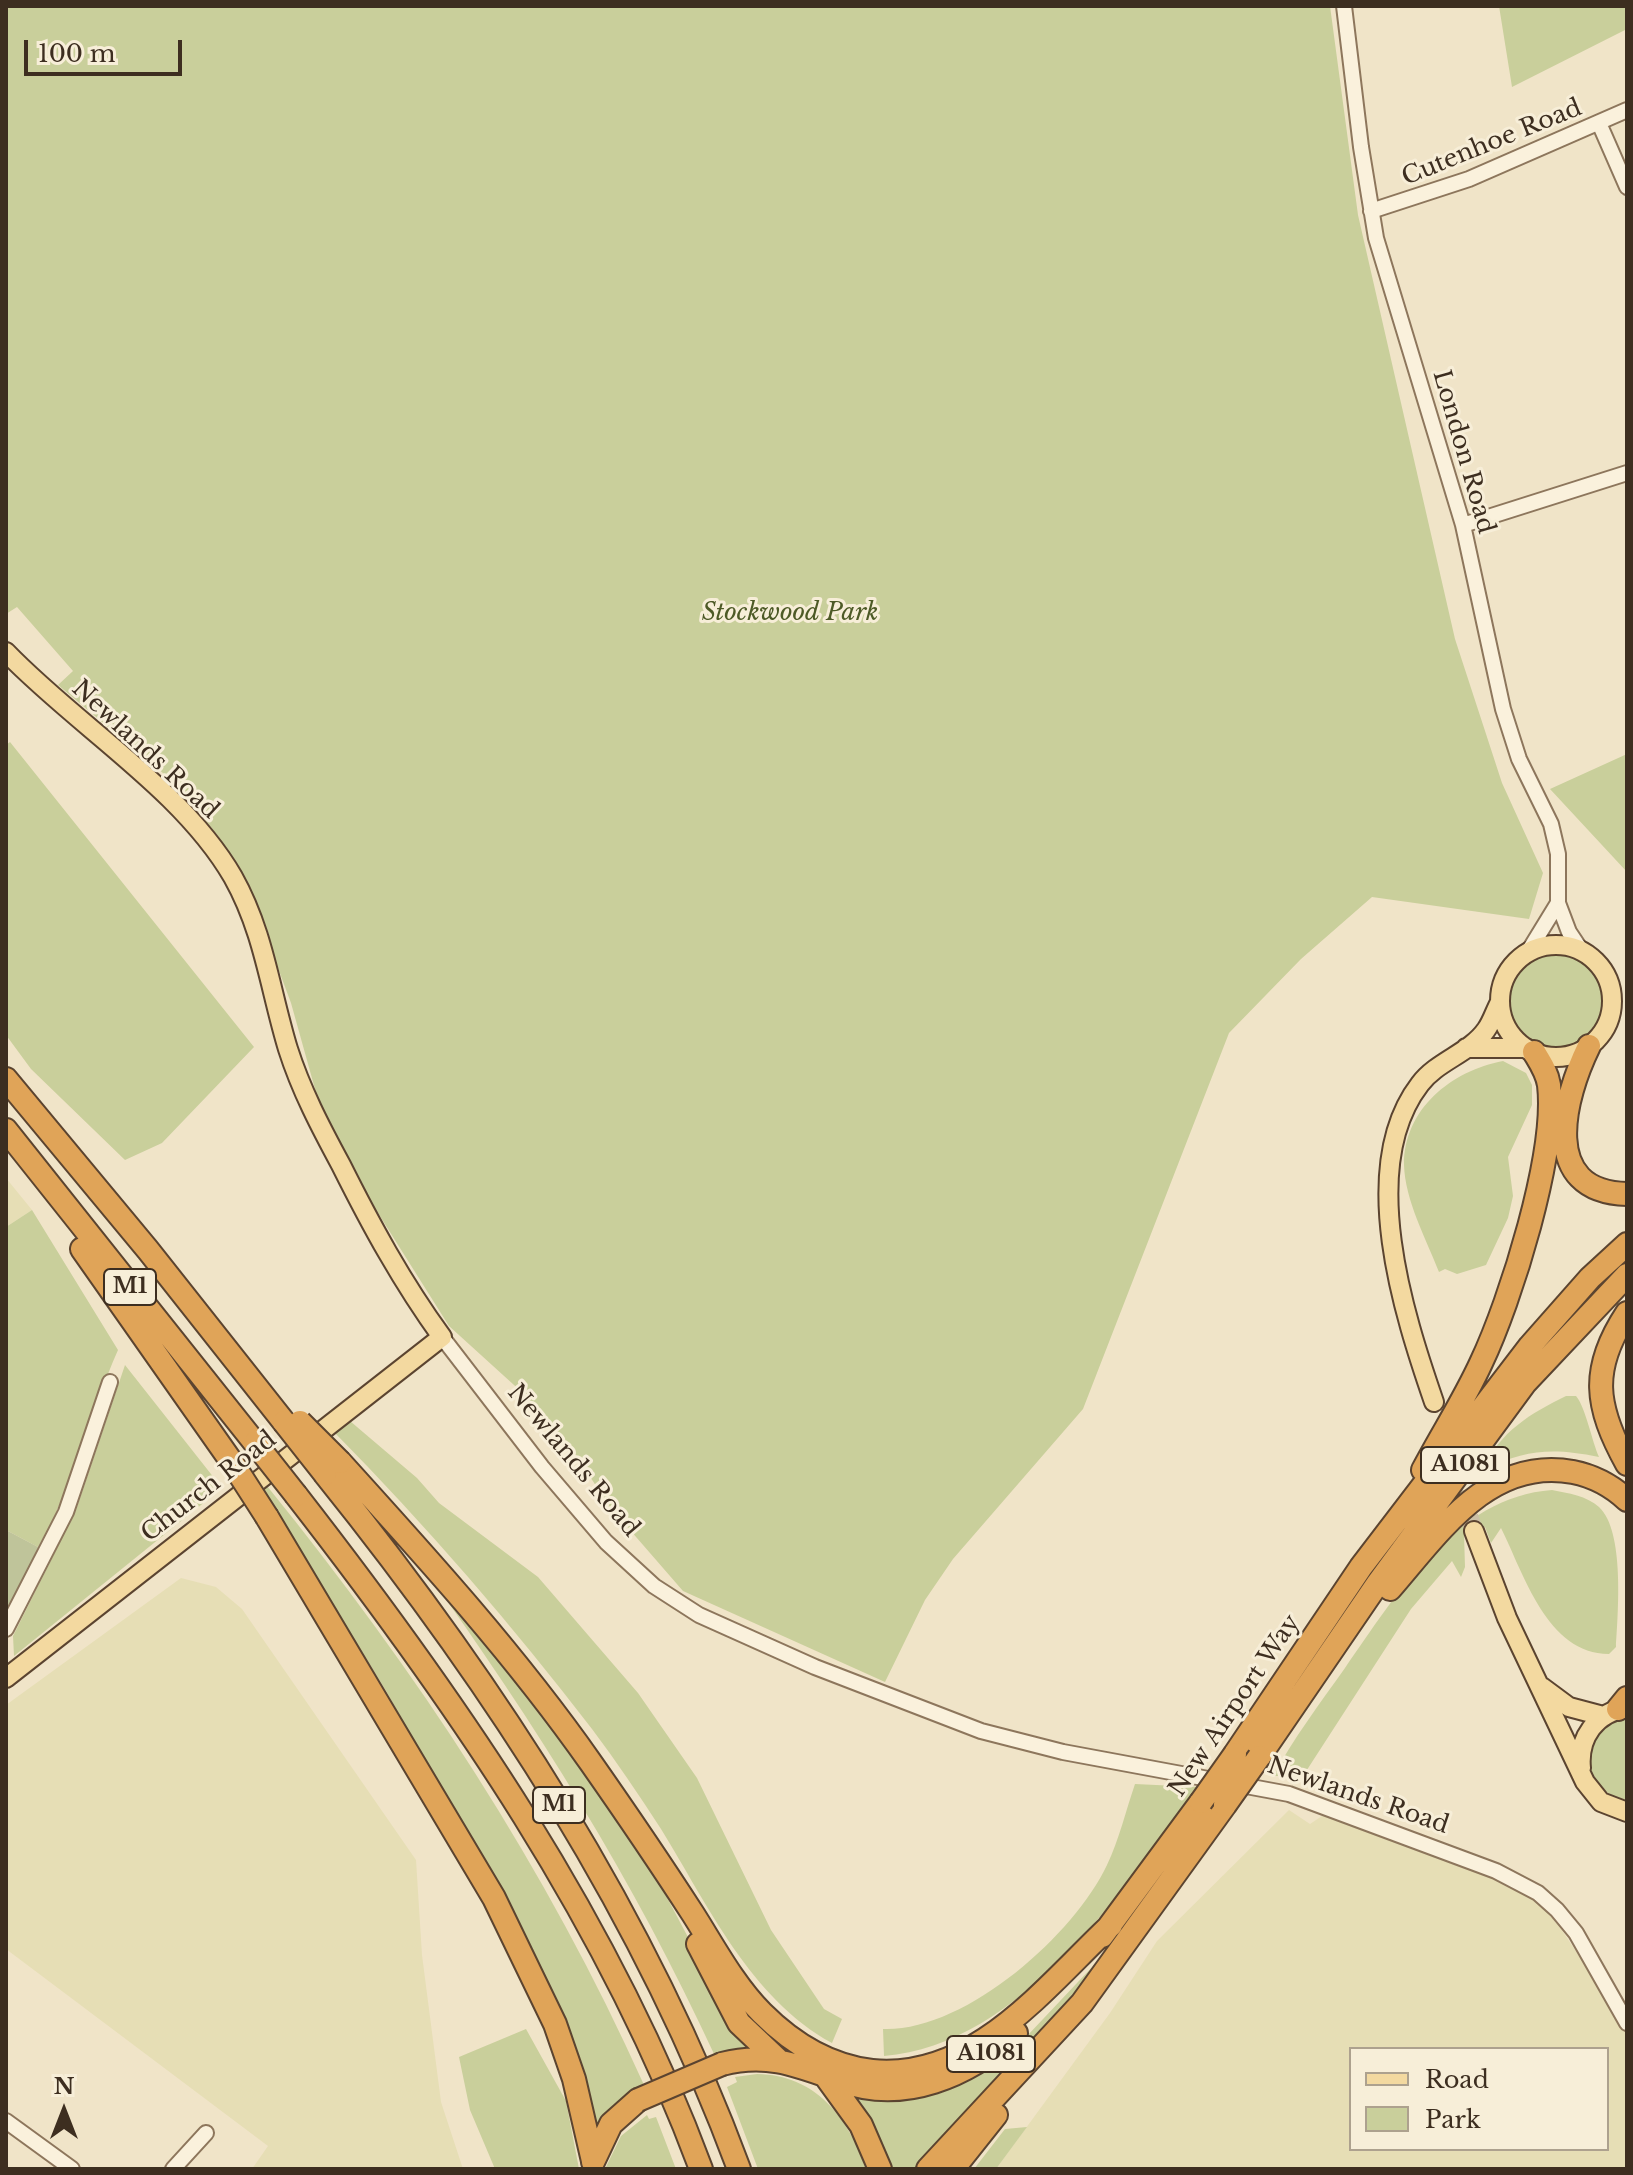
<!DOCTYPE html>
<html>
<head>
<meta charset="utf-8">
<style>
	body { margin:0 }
	#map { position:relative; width:1633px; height:2175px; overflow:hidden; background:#f0e4c8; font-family:"Libre Baskerville",serif }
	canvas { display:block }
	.frame { position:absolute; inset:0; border:8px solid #3d2e20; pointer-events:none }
	.legend { position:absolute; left:1349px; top:2047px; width:260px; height:104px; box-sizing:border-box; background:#f7eed8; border:2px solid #ada18e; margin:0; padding:10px 14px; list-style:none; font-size:24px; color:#3d2e20 }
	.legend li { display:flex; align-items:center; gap:16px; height:40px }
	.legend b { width:40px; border:2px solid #ada18e }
	.north { position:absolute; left:24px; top:2071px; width:80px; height:80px; -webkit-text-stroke:6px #f7eed8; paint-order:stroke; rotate:0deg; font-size:22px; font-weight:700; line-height:32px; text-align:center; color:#3d2e20 }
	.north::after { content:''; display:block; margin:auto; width:28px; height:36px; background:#3d2e20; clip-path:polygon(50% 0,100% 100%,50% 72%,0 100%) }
	.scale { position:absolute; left:24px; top:40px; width:158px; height:36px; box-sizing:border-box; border:4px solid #3d2e20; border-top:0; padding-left:10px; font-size:24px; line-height:28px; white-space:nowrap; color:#3d2e20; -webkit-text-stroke:6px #f7eed8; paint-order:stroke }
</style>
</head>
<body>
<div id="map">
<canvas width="1633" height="2175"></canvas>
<div class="frame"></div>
<ul class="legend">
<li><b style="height:10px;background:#f3d9a0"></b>Road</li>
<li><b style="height:22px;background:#c9cf9b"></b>Park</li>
</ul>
<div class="north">N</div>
<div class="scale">100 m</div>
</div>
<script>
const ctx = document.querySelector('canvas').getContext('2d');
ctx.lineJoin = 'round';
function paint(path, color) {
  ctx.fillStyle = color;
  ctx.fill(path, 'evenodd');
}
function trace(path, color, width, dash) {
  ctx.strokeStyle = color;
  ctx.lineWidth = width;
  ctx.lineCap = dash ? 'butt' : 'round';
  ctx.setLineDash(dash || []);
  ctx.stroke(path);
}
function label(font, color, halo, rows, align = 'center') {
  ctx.font = font + ' "Libre Baskerville",serif';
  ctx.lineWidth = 6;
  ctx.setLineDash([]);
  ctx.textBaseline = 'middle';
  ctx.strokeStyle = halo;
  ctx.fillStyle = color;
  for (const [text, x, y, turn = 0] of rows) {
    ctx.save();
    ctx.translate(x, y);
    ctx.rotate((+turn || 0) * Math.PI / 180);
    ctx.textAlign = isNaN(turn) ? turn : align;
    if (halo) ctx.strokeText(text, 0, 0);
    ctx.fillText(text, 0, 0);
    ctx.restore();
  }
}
paint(new Path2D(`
	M6,1178L32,1210L6,1227Z
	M181,1578L216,1587L242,1609L416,1860L422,1955L441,2102L463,2169H252L268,2146L6,1949V1705Z
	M1289,1810L1310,1824L1325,1814L1503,1880L1538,1901L1561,1929L1605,1995L1627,2035V2169H996L1110,2013L1157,1941ZM1351,2049H1607V2149H1351Z`), '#e6deb5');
paint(new Path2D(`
	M6,6H1330L1358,215L1455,639L1502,783L1543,873L1529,919L1372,897L1301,959L1229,1033L1083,1409L953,1559L925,1600L885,1682L683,1591L610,1507L571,1448L525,1395L449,1326L327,1132L291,1003L255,906L218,836L176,784L58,685L73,671L17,607L6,614Z
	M1499,6H1627V29L1512,87Z
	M10,742L254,1047L162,1143L125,1160L31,1069L6,1035V745Z
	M1627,754V872L1550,789Z
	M1507 1002a50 50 0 1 1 100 0a50 50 0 1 1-100 0Z
	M1503,1061L1526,1073L1532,1085V1105L1508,1157L1513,1196L1508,1218L1486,1265L1457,1274L1445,1269L1439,1272C1426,1239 1405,1200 1404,1165C1404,1109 1451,1071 1503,1061Z
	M32,1210L118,1350C89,1415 74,1486 38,1547L6,1530V1227Z
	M125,1365L222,1488L14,1656L13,1636L76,1510Z
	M1566,1396H1576C1585,1406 1592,1441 1599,1457C1552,1448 1528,1449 1483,1470C1499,1432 1531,1413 1566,1396Z
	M350,1421L417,1478L439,1503L538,1577L638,1693L697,1778L771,1930L824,2009L842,2019L832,2043C750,1998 708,1905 661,1829C639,1795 616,1761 592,1729C513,1626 426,1525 334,1432Z
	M267,1486C417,1671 547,1868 644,2085L595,2136L514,1917L386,1691L262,1489Z
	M1552,1490C1568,1493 1587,1496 1599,1507C1625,1531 1618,1613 1616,1647L1609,1654C1547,1654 1524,1574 1501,1528L1491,1543L1485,1527L1464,1534L1465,1567L1461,1577L1452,1561L1411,1609L1303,1776H1273C1294,1738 1320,1703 1345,1668C1396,1595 1455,1497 1552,1490Z
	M423,1567L510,1666L645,1856L734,2024L761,2051L715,2056C633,1878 537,1726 423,1567Z
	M1627,1713V1803C1577,1785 1574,1726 1627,1713Z
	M1135,1784L1198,1787C1124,1889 1021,2045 884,2056L883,2029C965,2032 1074,1935 1107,1865C1119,1840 1126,1810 1135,1784Z
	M1094,1965L1097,1967L1035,2043L921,2169H891L867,2114L851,2094L999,2058L1027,2036Z
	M526,2029L566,2101L579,2169H495L470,2110L459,2057Z
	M757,2074C816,2075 848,2117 866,2169H758L727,2087L737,2082L735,2077Z
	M647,2115L649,2119L656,2117L676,2169H605L621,2136Z
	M1027,2127L996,2169H974L1005,2129Z`), '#c9cf9b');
paint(new Path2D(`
	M6,1530L38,1547L11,1606L6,1604Z`), '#bfc49a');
trace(new Path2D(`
	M1453,1465L1474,1531`), '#ccc0a6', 18, [18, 9]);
const minor = new Path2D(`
	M1344,6L1361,147L1376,238L1463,525L1503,709L1519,759L1551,824L1558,854V903L1569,932L1581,950
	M1599,123L1627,187
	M1371,211L1469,179L1627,110
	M1463,525L1627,473
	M1528,952L1558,903
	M442,1337L542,1467L606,1542L654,1586L699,1615L815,1667L981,1731L1063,1752L1289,1794L1496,1871L1538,1893L1557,1910L1576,1933L1627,2023
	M6,1629L66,1512L110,1382
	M6,2121L72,2169
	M173,2169L206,2133`);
const major = new Path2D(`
	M6,652C77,726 182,789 233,877C264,932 270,990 288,1049C301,1090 321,1128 341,1165C371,1225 402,1282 442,1337L6,1678
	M1500 1001a56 56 0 1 1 112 0a56 56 0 1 1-112 0Z
	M1466,1048H1526
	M1434,1402C1404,1315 1356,1167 1420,1084C1437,1061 1470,1053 1486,1030C1492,1022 1495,1011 1500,1002
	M1474,1531L1507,1618L1585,1782L1601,1802L1627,1812
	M1542,1687L1569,1707L1603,1716
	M1581,1768C1578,1738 1596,1712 1627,1708`);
const highway = new Path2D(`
	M1589,1046C1564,1097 1538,1192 1627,1194
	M6,1079L148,1250L284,1422
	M6,1130L255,1443
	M82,1249L231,1461
	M1627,1313C1590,1369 1595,1406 1627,1464
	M340,1462C428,1559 516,1656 591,1763C626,1813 660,1863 693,1914C714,1947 734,1985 762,2013C792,2043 829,2066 872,2071C974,2081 1045,1987 1111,1925
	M1423,1470C1442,1434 1464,1400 1481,1363C1511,1300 1557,1153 1549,1085C1547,1072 1540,1062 1534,1052
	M325,1474C494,1684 645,1915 739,2169
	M296,1495C457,1702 609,1921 701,2169
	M267,1517L494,1898L555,2024L574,2079L593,2161
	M1390,1589C1438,1534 1489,1456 1573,1472C1593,1476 1612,1486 1627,1500
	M1618,1709L1627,1698
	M1235,1754L1361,1567L1530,1346L1590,1278L1627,1244
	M1259,1757L1378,1583L1525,1383L1627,1275
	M1102,1936L1201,1802
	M698,1944L739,2023L777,2059
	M722,2064C768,2052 799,2066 841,2081C904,2104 968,2076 1016,2033
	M824,2074L861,2125L880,2169
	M593,2162L611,2124L638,2100
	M928,2169L1082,2003L1225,1805
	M953,2169L996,2115`);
trace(minor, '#8d765c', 18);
trace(major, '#5b4430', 22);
trace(highway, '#5b4430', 26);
trace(minor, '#faf1dc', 14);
trace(major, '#f3d9a0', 18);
trace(highway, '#e0a458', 22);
const highwayBridge = new Path2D(`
	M284,1422L325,1474
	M300,1422L340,1462
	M255,1443L296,1495
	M231,1461L267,1517
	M1201,1802L1235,1754
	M1225,1805L1259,1757
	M638,2100L722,2064`);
trace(highwayBridge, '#5b4430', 26, []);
trace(highwayBridge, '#e0a458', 22);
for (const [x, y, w] of [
	[130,1287,52],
	[1465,1465,88],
	[559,1805,52],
	[991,2054,88]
]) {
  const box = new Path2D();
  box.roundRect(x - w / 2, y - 18, w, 36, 6);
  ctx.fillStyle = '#f7eed8';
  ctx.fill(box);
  trace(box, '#3d2e20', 2);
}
label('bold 22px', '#3d2e20', null, [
	["M1",130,1287],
	["A1081",1465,1465],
	["M1",559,1805],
	["A1081",991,2054]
]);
label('24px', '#3d2e20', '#f7eed8', [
	["Cutenhoe Road",1492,143,-22],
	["London Road",1463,452,74],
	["Newlands Road",145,750,43],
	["Newlands Road",573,1461,50],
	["Church Road",209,1487,-38],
	["New Airport Way",1235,1706,-56],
	["Newlands Road",1358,1796,19]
]);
label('italic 24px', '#4d5a26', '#f7eed8', [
	["Stockwood Park",790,613]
]);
</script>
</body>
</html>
